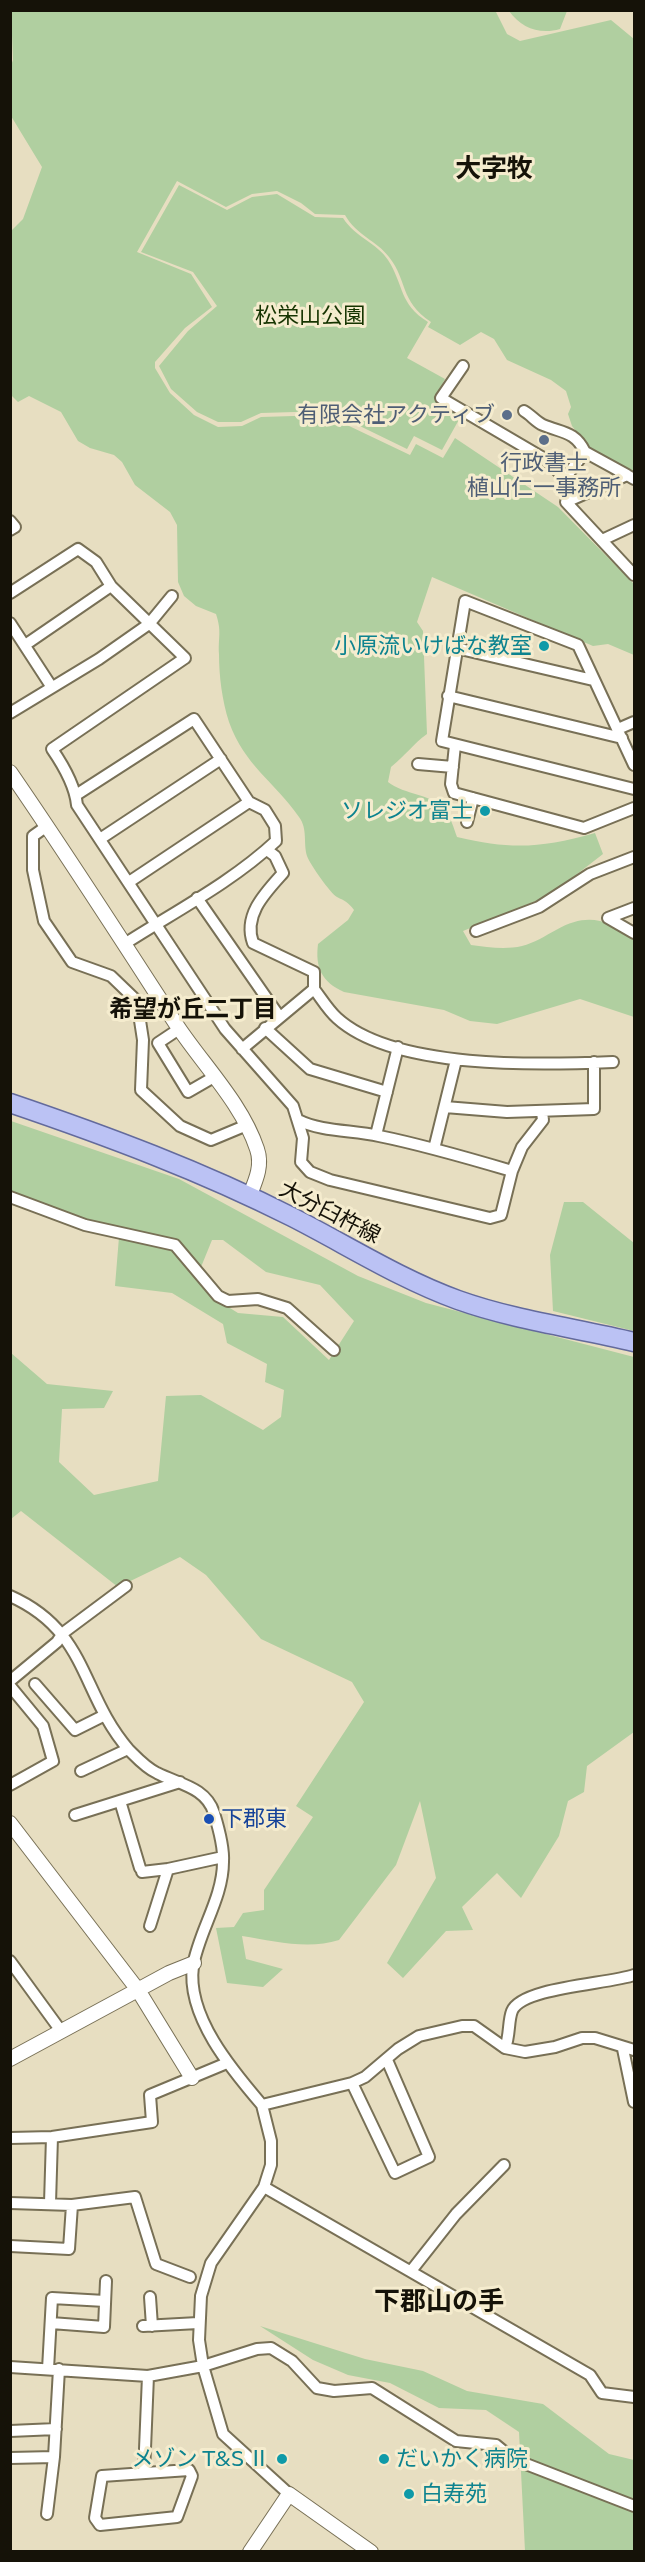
<!DOCTYPE html>
<html>
<head>
<meta charset="utf-8">
<style>
	body { margin:0 }
	#map { position:relative; width:645px; height:2562px; overflow:hidden; background:#e7dec1; font-family:Commissioner,sans-serif }
	canvas { display:block }
	.frame { position:absolute; inset:0; border:12px solid #151208; pointer-events:none }
</style>
</head>
<body>
<div id="map">
<canvas width="645" height="2562"></canvas>
<div class="frame"></div>
</div>
<script>
const ctx = document.querySelector('canvas').getContext('2d');
ctx.lineJoin = 'round';
function paint(path, color) {
  ctx.fillStyle = color;
  ctx.fill(path, 'evenodd');
}
function trace(path, color, width, dash) {
  ctx.strokeStyle = color;
  ctx.lineWidth = width;
  ctx.lineCap = dash ? 'butt' : 'round';
  ctx.setLineDash(dash || []);
  ctx.stroke(path);
}
function label(font, color, halo, rows, align = 'center') {
  ctx.font = font + ' Commissioner,"Noto Sans JP",sans-serif';
  ctx.lineWidth = 6;
  ctx.setLineDash([]);
  ctx.textBaseline = 'middle';
  ctx.strokeStyle = halo;
  ctx.fillStyle = color;
  for (const [text, x, y, turn = 0] of rows) {
    ctx.save();
    ctx.translate(x, y);
    ctx.rotate((+turn || 0) * Math.PI / 180);
    ctx.textAlign = isNaN(turn) ? turn : align;
    if (halo) ctx.strokeText(text, 0, 0);
    ctx.fillText(text, 0, 0);
    ctx.restore();
  }
}
paint(new Path2D(`
	M11,10H495L507,34L520,41L611,20L634,39V474L592,451L572,426L568,414L571,407L566,391L551,380L507,360L494,339L481,332L460,345L428,327L431,322C399,300 408,281 389,257C376,240 357,236 345,215L315,214L301,203L277,191L252,194L226,207L177,181L137,252L191,274L212,307L185,328L155,362V368L170,393L194,415L218,427L242,426L261,417L326,415L410,455L416,444L443,458L455,438L558,507L634,584V655L608,644L593,646L432,577L417,622L423,631L427,734C413,744 405,756 391,767L388,782C404,795 434,794 446,811C451,818 454,829 457,837C512,850 541,848 595,833L603,854L550,895L463,931L471,945C487,947 505,950 522,946C534,943 545,936 556,930C588,912 606,920 634,937V1017L580,999L497,1024L470,1021L444,1010L344,992C322,982 315,968 318,944L348,920L354,910C348,902 345,901 337,897C330,893 310,864 307,856C303,843 308,829 299,817C273,780 245,766 229,722C222,700 219,676 219,654C218,637 222,632 216,614L196,606L184,596L178,582L177,525L170,512L135,485L122,462L114,455L90,448L78,441L61,412L29,396L18,402L11,395V231L23,219L42,167L11,116L10,68L13,60Z
	M509,11H567L560,29C540,35 521,28 509,11Z
	M179,185L227,210L252,197L277,194L315,217L343,218C355,237 377,243 388,260C404,285 399,304 428,322L407,358L445,379L434,399L461,416L442,450L414,436L407,449L329,411L261,413L241,422H218L197,412L171,389L159,366L188,331L217,306L193,272L141,252Z
	M11,1121L179,1179L358,1276L426,1303L634,1357V1732L587,1766L584,1792L568,1801L559,1836L521,1898L497,1873L462,1907L473,1930L446,1931L403,1978L387,1963L436,1878L420,1801L396,1865L339,1940C308,1950 274,1941 242,1936L246,1959L283,1969L263,1987L227,1983L216,1928L234,1927L243,1913L264,1910V1890L313,1817L296,1806L364,1702L352,1682L261,1639L206,1575L180,1557L118,1587L21,1511L11,1519V1353L47,1384L113,1391L104,1408L62,1409L59,1462L94,1495L158,1481L166,1396L201,1395L263,1430L281,1417L284,1390L265,1382L267,1364L227,1343L223,1324L172,1293L115,1286L119,1237L175,1249L217,1300L238,1313L283,1317L329,1360L354,1321L320,1285L266,1272L223,1240H212L201,1267L175,1241L86,1223L11,1196Z
	M564,1202H583L634,1243V1331L553,1311L550,1255Z
	M260,2326L365,2359L423,2371L467,2391L543,2404L609,2454L634,2460V2551H525L519,2432L486,2410L439,2408L390,2383L348,2375L313,2360Z`), '#b0cfa0');
const minor = new Path2D(`
	M463,366L441,398L545,459L565,478L585,452L627,475
	M524,411C531,415 536,422 543,425C562,433 575,431 585,452
	M634,479L627,475L566,502L634,575
	M10,521L15,527L10,530
	M602,540L634,525
	M10,593L78,549L96,562L111,586L185,658L52,749C63,765 75,785 77,805L225,1029L293,1106L303,1138L301,1162L310,1172L330,1180L490,1218L501,1215L512,1171L522,1147L543,1120L542,1112
	M10,623L51,686
	M25,645L111,586
	M456,648L593,680
	M448,696L622,738
	M10,713L99,659L149,624L172,596
	M618,729L634,722
	M455,745L451,784L454,793L584,828L634,808
	M418,764L453,767
	M634,765L578,645L465,601L442,741L634,789
	M76,795L194,719L249,802L265,810L275,826L276,841C232,882 176,911 126,943
	M467,822L473,798
	M47,826L33,836V870L44,921L72,962L111,976L137,1001L143,1040L141,1090L180,1126L211,1140L247,1125
	M100,839L221,759
	M129,882L249,802
	M197,898L279,1016
	M634,908L608,918L634,933
	M476,931L539,907L590,874L634,857
	M314,989C321,998 328,1010 337,1018C394,1070 540,1065 613,1062
	M265,1028L310,1069L387,1092
	M179,1029L158,1043L188,1092L214,1077
	M242,1049L314,989V972L253,943C243,915 265,893 283,873L275,856L267,850
	M445,1107L507,1112L594,1109V1062
	M298,1120C322,1132 352,1130 379,1136C424,1145 468,1158 512,1171
	M376,1135L398,1047
	M434,1149L456,1060
	M10,1197L85,1225L175,1245L218,1296L228,1301L258,1299L287,1308L334,1350
	M10,1596C89,1631 80,1694 129,1750C137,1758 146,1768 157,1773C178,1784 206,1787 214,1813C218,1826 224,1848 223,1862C223,1898 199,1931 193,1966C186,2016 232,2070 262,2105L352,2083L365,2077L398,2049L419,2036L462,2026H474L505,2048L525,2052L555,2047L582,2038H595L634,2050
	M10,1681L57,1642L63,1633L126,1586
	M35,1684L75,1730L105,1715
	M10,1686L43,1726L53,1761L10,1785
	M81,1771L128,1749
	M120,1801L140,1868
	M75,1815L180,1782
	M142,1872L168,1869
	M150,1926L168,1869L223,1857
	M10,1961L61,2031
	M505,2048C510,2036 508,2021 512,2011C522,1987 609,1984 634,1975
	M623,2049L634,2102
	M352,2083L395,2173L429,2157L387,2060
	M262,2105L271,2141V2165L264,2187L211,2263L201,2296L199,2340L203,2366L223,2434L289,2494
	M10,2138L52,2137L152,2122L150,2095L227,2063
	M264,2187L590,2375L602,2393L634,2397
	M10,2203L72,2205L135,2197L156,2264L190,2277
	M50,2203L52,2137
	M10,2246L69,2249L72,2205
	M411,2271L456,2214L504,2165
	M150,2297L152,2326
	M51,2323L104,2327L106,2281
	M143,2326L198,2323
	M10,2367L148,2376L203,2366L257,2349L271,2348L292,2361L317,2388L334,2391L372,2388L456,2441L496,2445L513,2459L634,2506
	M48,2369L52,2298L105,2301
	M10,2431L56,2429
	M10,2458L54,2457
	M189,2470L192,2476L177,2517L100,2525L95,2518L102,2476Z
	M144,2473L148,2376
	M47,2514L54,2457L59,2369`);
const tertiary = new Path2D(`
	M10,772C68,856 123,942 178,1027C205,1067 242,1104 257,1149C263,1166 255,1182 249,1197
	M10,1823L138,1990L192,2078
	M10,2059L169,1973L194,1963
	M250,2552L289,2494L371,2552`);
const primary = new Path2D(`
	M10,1103C107,1136 201,1171 292,1217C347,1245 400,1279 458,1300C514,1320 576,1328 634,1342`);
trace(minor, '#787056', 14);
trace(tertiary, '#787056', 16);
trace(primary, '#636a9c', 21);
trace(minor, '#fff', 10);
trace(tertiary, '#fff', 14);
trace(primary, '#bbc2f4', 18);
for (const [x, y, r, color] of [
	[507,415,6,"#5c6f8a"],
	[544,440,6,"#5c6f8a"],
	[544,646,6,"#0f9aa8"],
	[485,811,6,"#0f9aa8"],
	[209,1819,6,"#1a4fb4"],
	[282,2459,6,"#0f9aa8"],
	[384,2459,6,"#0f9aa8"],
	[409,2494,6,"#0f9aa8"]
]) {
  const dot = new Path2D();
  dot.arc(x, y, r, 0, 2 * Math.PI);
  ctx.fillStyle = color;
  ctx.fill(dot);
  trace(dot, '#f5ecce', 2);
}
label('22px', '#153400', '#f5ecce', [
	["松栄山公園",310,316]
]);
label('22px', '#4e5e75', '#f5ecce', [
	["有限会社アクティブ",495,415],
	["行政書士",544,463,"center"],
	["植山仁一事務所",544,488,"center"]
], 'right');
label('22px', '#0d838f', '#f5ecce', [
	["小原流いけばな教室",532,646],
	["ソレジオ富士",473,811],
	["メゾン T&S Ⅱ",270,2459],
	["だいかく病院",396,2459,"left"],
	["白寿苑",421,2494,"left"]
], 'right');
label('22px', '#151208', '#f5ecce', [
	["大分臼杵線",330,1212,27]
]);
label('22px', '#164399', '#f5ecce', [
	["下郡東",221,1819]
], 'left');
label('bold 24px', '#151208', '#f5ecce', [
	["希望が丘二丁目",193,1009]
]);
label('bold 26px', '#151208', '#f5ecce', [
	["大字牧",494,168],
	["下郡山の手",439,2301]
]);
</script>
</body>
</html>
